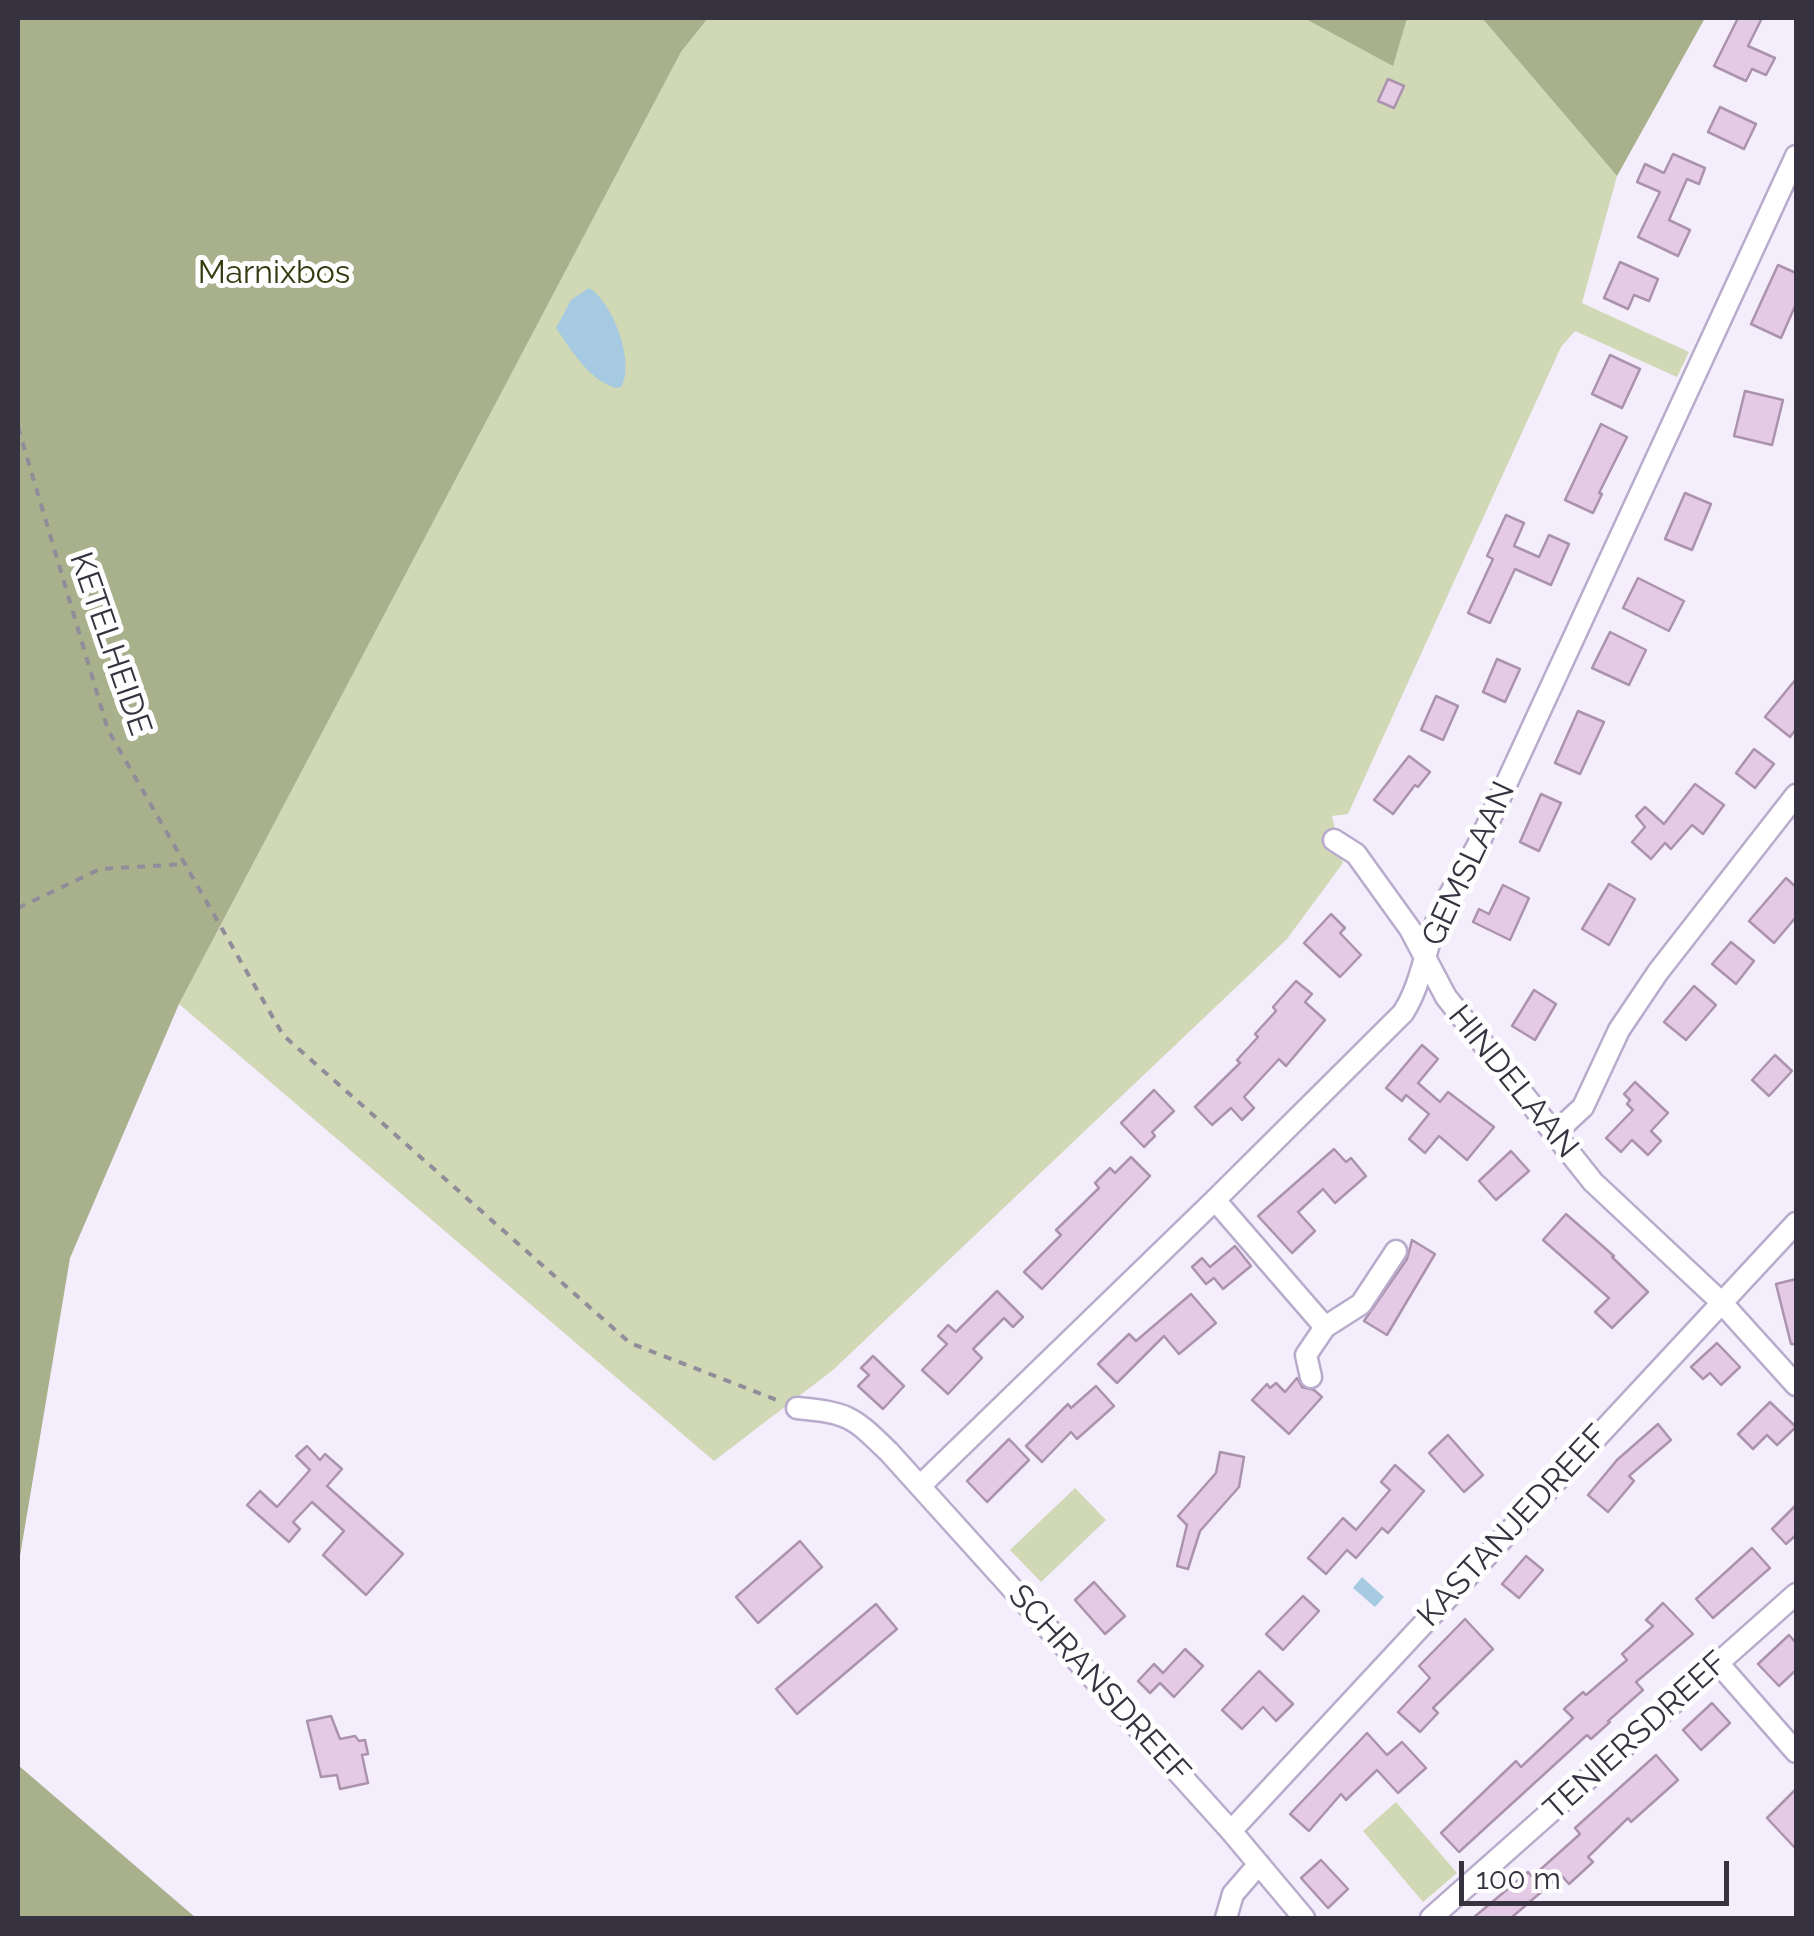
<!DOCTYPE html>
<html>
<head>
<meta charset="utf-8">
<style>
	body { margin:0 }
	#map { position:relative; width:1814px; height:1936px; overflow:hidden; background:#f4eefc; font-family:Raleway,sans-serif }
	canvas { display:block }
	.frame { position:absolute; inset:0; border:20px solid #37323f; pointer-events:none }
	.scale { position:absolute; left:1459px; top:1861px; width:270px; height:45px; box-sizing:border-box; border:5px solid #37323f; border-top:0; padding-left:12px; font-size:30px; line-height:35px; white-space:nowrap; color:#37323f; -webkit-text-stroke:8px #fefefe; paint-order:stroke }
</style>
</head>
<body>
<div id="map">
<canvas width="1814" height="1936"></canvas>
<div class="frame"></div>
<div class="scale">100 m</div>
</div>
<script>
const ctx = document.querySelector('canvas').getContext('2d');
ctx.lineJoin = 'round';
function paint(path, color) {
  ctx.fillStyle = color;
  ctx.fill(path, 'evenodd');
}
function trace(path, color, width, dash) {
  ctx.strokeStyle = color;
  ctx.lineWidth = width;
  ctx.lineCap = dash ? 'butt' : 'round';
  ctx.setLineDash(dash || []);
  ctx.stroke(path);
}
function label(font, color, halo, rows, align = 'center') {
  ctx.font = font + ' Raleway,sans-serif';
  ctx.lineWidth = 10;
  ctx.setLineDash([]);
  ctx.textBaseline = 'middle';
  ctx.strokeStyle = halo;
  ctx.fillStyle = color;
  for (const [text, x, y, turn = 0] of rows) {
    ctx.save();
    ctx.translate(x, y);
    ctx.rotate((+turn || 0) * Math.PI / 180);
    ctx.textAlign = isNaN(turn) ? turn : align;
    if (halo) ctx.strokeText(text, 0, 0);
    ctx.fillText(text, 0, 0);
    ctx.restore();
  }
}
paint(new Path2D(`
	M708,18H1482L1617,176L1582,303L1689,352L1677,377L1575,331L1561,347L1348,814L1332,816L1343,863L1287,939L833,1370L714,1461L179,1004L681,52Z
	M1075,1488L1106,1520L1041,1582L1010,1550Z
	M1396,1802L1457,1873L1423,1902L1363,1831Z`), '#d0d8b6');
paint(new Path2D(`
	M18,18H708L681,52L179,1004L70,1258L18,1568Z
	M1304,18H1407L1393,66Z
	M1482,18H1705L1617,176Z
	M18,1765L196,1918H18Z`), '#a8b08c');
paint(new Path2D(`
	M589,288C612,301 636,363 621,387L616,388C589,380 572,351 556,328L571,300Z
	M1362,1577L1384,1597L1375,1607L1353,1588Z`), '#a5cae1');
const building = new Path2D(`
	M1738,18H1762L1748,46L1775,58L1766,75L1752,69L1746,81L1714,66Z
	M1388,79L1404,86L1394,108L1378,101Z
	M1720,107L1756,124L1744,149L1708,132Z
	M1673,154L1705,168L1699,184L1687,179L1669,220L1690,230L1678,256L1638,237L1660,192L1637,182L1645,164L1664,173Z
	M1620,262L1658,279L1649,301L1634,295L1628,309L1604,298Z
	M1778,265L1796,273V304L1781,338L1751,324Z
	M1610,355L1640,369L1622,408L1592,394Z
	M1745,391L1783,400L1772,445L1734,436Z
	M1601,424L1627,437L1599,493L1602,494L1593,513L1565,500Z
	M1685,493L1711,504L1692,550L1665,539Z
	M1506,515L1524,523L1514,546L1539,557L1549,535L1569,544L1551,585L1515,569L1490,623L1468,613L1493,559L1487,556Z
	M1638,578L1684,601L1669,631L1623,608Z
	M1610,632L1646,650L1629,685L1592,668Z
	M1497,659L1520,669L1505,702L1483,692Z
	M1796,679V729L1790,737L1765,717Z
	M1436,696L1458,706L1443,740L1421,730Z
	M1578,711L1604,722L1580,774L1555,763Z
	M1754,749L1774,764L1755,788L1736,773Z
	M1409,756L1430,772L1418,787L1415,785L1393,814L1374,800Z
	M1695,784L1724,805L1703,834L1692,825L1671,849L1665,843L1651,859L1632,842L1645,827L1636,816L1645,807L1664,824Z
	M1541,794L1561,803L1539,851L1520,842Z
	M1786,878L1796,887V917L1774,943L1749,921Z
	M1609,884L1635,899L1609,945L1582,929Z
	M1503,885L1529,898L1510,940L1473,922L1479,909L1489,914Z
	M1331,914L1345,928L1340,933L1361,955L1340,977L1304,943Z
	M1731,942L1754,961L1736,984L1712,964Z
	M1296,981L1312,994L1305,1002L1325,1020L1286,1066L1279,1059L1244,1097L1254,1108L1242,1120L1231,1108L1212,1125L1195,1107L1240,1063L1237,1060L1258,1037L1255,1034L1276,1011L1273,1007Z
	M1694,986L1716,1005L1686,1040L1664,1022Z
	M1534,990L1556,1004L1535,1040L1512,1026Z
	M1422,1045L1438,1059L1418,1083L1440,1102L1448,1092L1494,1127L1467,1160L1439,1136L1425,1153L1409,1139L1429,1114L1406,1095L1402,1101L1386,1088Z
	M1775,1055L1792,1071L1769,1096L1752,1080Z
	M1635,1082L1668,1113L1651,1131L1661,1141L1648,1155L1632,1140L1621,1152L1606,1138L1633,1110L1627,1104L1630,1100L1624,1094Z
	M1154,1090L1174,1111L1152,1132L1155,1136L1144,1147L1121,1123Z
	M1334,1149L1346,1162L1351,1158L1366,1176L1335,1203L1323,1189L1298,1212L1315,1231L1292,1253L1258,1216Z
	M1511,1151L1529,1171L1496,1200L1479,1181Z
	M1131,1157L1150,1176L1042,1289L1024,1272L1061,1235L1056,1230L1099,1188L1095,1183L1110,1168L1115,1173Z
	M1566,1214L1614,1256L1612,1257L1648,1292L1612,1328L1595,1312L1609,1298L1543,1240Z
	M1412,1240L1435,1254L1387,1335L1364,1321L1407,1259Z
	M1235,1246L1251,1266L1223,1289L1214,1278L1206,1284L1192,1267L1202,1258L1210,1267Z
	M1796,1279V1344H1791L1776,1284Z
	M997,1291L1023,1317L1013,1327L1004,1318L973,1349L982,1358L948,1394L922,1370L947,1344L938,1336L948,1325L956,1332Z
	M1191,1294L1216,1323L1179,1354L1164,1336L1117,1383L1098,1364L1129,1334L1136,1341Z
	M1717,1343L1740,1367L1721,1385L1710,1373L1703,1379L1691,1367Z
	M873,1356L904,1386L883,1409L858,1386L869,1375L861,1368Z
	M1297,1378L1302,1387L1314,1390L1322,1397L1289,1434L1252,1400L1267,1384L1270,1388L1276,1383L1285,1392Z
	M1096,1386L1114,1406L1077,1439L1071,1432L1042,1462L1026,1446L1068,1404L1071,1408Z
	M1770,1402L1796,1427L1777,1445L1767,1435L1753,1449L1738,1434Z
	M1658,1424L1671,1440L1629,1476L1634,1481L1608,1512L1588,1495L1617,1460Z
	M1448,1435L1483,1475L1464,1492L1429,1453Z
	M1009,1439L1029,1460L987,1502L967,1481Z
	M307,1446L320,1460L325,1454L342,1469L327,1486L403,1554L366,1595L323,1555L344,1531L312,1502L293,1522L300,1529L289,1542L247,1505L260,1491L277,1507L310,1470L296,1456Z
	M1220,1452L1244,1457L1239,1487L1200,1531L1188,1569L1177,1566L1187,1525L1178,1516L1216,1473Z
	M1395,1465L1424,1491L1388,1533L1382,1528L1356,1558L1347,1550L1326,1574L1308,1558L1343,1518L1356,1530L1390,1490L1381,1482Z
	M1796,1505V1535L1786,1544L1772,1529Z
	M800,1541L822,1567L758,1623L736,1597Z
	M1752,1548L1770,1568L1713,1618L1696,1599Z
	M1526,1556L1543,1570L1519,1598L1502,1584Z
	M1094,1582L1125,1616L1105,1634L1075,1600Z
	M1303,1596L1319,1611L1283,1650L1266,1634Z
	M1663,1603L1693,1634L1636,1682L1643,1690L1608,1721L1610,1722L1591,1739L1587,1735L1459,1852L1441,1833L1516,1761L1521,1767L1573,1718L1564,1709L1583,1692L1586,1695L1627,1660L1622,1654L1653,1626L1646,1620Z
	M876,1604L897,1629L797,1714L776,1689Z
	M1465,1619L1493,1649L1433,1708L1438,1713L1420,1732L1398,1712L1430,1678L1419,1666Z
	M1789,1635L1796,1643V1670L1779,1686L1758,1664Z
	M1185,1649L1203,1666L1174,1697L1160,1683L1150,1693L1138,1681L1154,1664L1163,1673Z
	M1259,1671L1293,1704L1276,1721L1263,1707L1242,1729L1222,1710Z
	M1712,1703L1730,1723L1701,1750L1683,1730Z
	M331,1716L340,1739L355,1736L359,1741L365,1740L368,1754L362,1755L368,1783L340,1789L337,1775L321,1777L307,1721Z
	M1367,1733L1387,1755L1402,1742L1426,1768L1398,1793L1377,1770L1346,1800L1341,1794L1309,1831L1290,1814Z
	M1656,1755L1678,1780L1631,1822L1628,1818L1588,1857L1593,1862L1569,1884L1561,1875L1511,1918H1473L1528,1872L1532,1877L1580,1834L1575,1828Z
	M1796,1789V1849L1767,1818Z
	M1321,1860L1348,1889L1328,1908L1301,1878Z`);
paint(building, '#e5cae6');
trace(building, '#ac93ad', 2.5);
const minor = new Path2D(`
	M1334,840L1356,854L1410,929L1446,997L1593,1182L1721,1302L1796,1385
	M1555,1133L1583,1107L1619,1030L1658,972L1796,795
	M1215,1200L1325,1327
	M1311,1377L1306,1355L1325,1327L1361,1304L1396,1251
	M797,1408C849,1413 852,1416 889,1452L1231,1831L1304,1918
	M920,1486L1215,1200L1403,1013C1421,985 1424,954 1436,923C1447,896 1464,871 1478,845L1796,156
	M1718,1663L1796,1752
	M1231,1831L1796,1223
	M1226,1918L1233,1894L1259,1864
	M1431,1918L1796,1594`);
trace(minor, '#b8abcc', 25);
trace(new Path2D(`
	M18,427L108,730L283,1035L630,1343L782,1402
	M18,908L100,869L187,864`), '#918c99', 4, [8, 8]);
trace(minor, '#fff', 20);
label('32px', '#343a0e', '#fefefe', [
	["Marnixbos",274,273]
]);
label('32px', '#37323f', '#fefefe', [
	["KETELHEIDE",110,644,71],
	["GEMSLAAN",1469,864,-65],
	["HINDELAAN",1513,1082,51],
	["KASTANJEDREEF",1513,1526,-47],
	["SCHRANSDREEF",1099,1684,48],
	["TENIERSDREEF",1636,1736,-42]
]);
</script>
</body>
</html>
